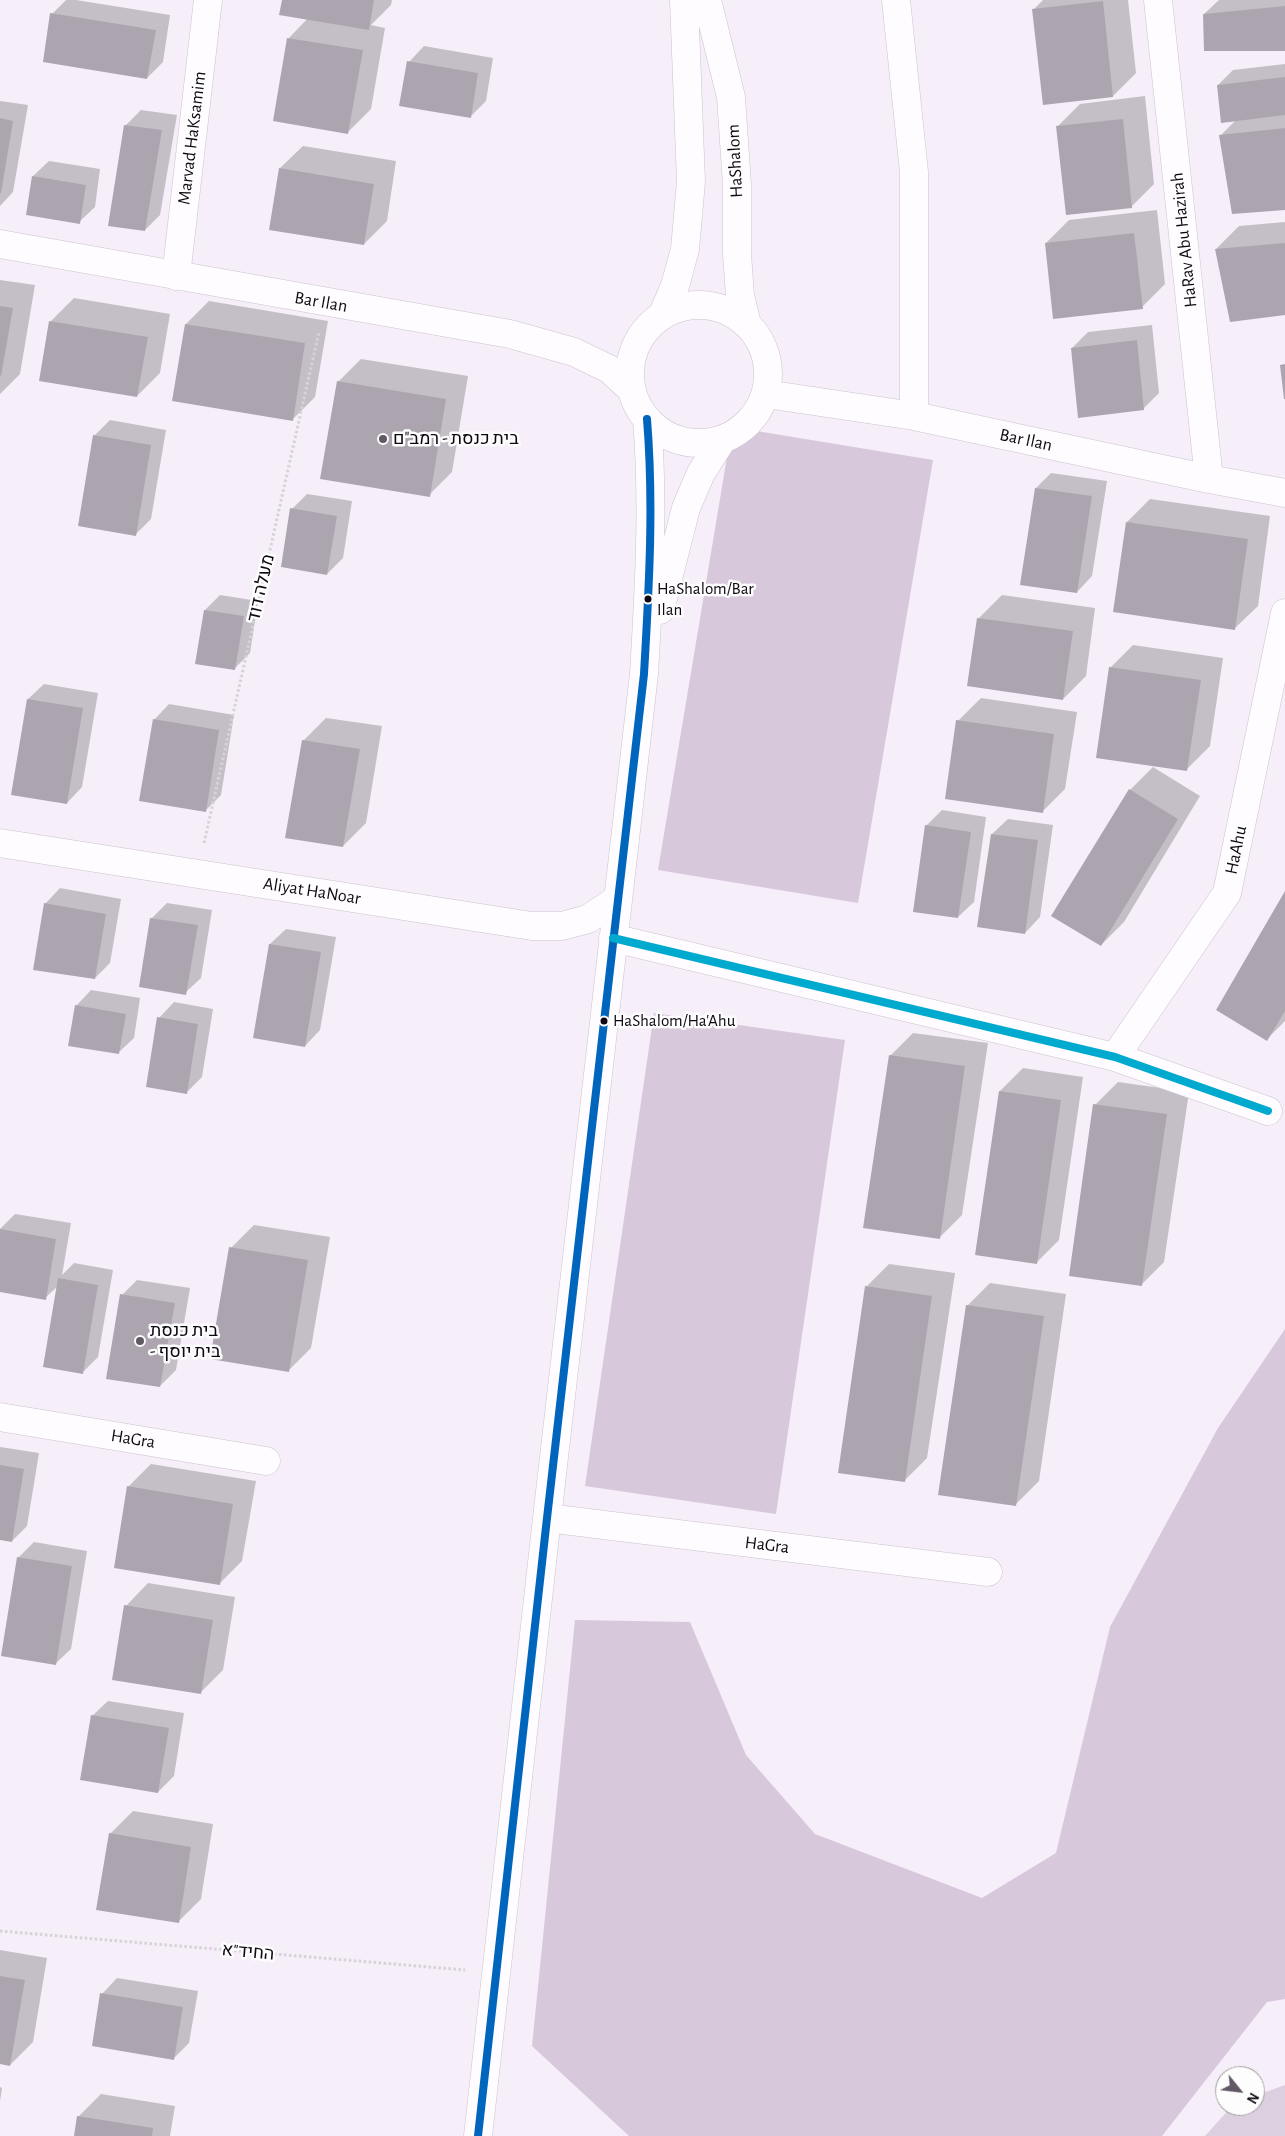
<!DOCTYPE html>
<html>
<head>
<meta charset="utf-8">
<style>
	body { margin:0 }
	#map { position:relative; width:1285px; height:2136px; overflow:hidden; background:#f6eef9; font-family:"Alegreya Sans",sans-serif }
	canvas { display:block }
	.north { position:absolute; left:1215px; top:2066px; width:50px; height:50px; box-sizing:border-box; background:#fdfdfd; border:1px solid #9e9b9f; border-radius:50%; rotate:119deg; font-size:14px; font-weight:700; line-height:20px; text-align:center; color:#0f0812 }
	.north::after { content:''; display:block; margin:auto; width:18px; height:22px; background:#605863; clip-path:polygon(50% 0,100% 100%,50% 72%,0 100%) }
</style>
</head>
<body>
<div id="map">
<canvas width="1285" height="2136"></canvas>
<div class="north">N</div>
</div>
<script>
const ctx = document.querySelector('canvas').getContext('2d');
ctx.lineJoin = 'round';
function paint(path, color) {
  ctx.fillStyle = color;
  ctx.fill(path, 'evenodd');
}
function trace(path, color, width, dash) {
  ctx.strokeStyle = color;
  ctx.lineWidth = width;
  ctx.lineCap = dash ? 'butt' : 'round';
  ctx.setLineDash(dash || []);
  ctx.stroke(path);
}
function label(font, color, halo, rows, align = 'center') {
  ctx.font = font + ' "Alegreya Sans",Heebo,sans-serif';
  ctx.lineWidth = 5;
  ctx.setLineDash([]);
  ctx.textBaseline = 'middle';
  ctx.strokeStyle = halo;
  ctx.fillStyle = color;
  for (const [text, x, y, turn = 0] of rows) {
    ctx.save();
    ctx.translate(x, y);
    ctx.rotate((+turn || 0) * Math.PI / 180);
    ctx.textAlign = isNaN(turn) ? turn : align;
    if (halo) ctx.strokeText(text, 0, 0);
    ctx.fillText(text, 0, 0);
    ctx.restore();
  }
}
paint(new Path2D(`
	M1285,2085V2136H1205L1232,2106H1255V2096Z`), '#dcd0e0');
paint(new Path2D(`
	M732,427L933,460L858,903L658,870Z
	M654,1013L845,1040L776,1514L585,1486Z
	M1285,1329V1999L1267,2002L1162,2136H629L532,2046L575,1620L690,1622L746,1755L815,1834L982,1898L1056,1853L1110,1627L1218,1428Z`), '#d7c8dc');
paint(new Path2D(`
	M66,0H76L170,15L163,62L147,78L52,14Z
	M283,0H392L391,5L371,25L385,28L371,109L348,132L288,39L308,18Z
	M1043,0H1128L1136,73L1113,96L1044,104L1034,9Z
	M1219,0H1285V50L1204,14Z
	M424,46L493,58L486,101L470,117L409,62Z
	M1285,64V208L1221,135L1236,120L1218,85L1233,70Z
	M1145,96L1154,184L1131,207L1057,127L1080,104Z
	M0,101L28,105L13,192L0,206Z
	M141,110L177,115L160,215L145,230L109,225L126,125Z
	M303,146L396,161L387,221L364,244L280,168Z
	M49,161L100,169L95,207L79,222L33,176Z
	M1157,210L1165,284L1142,307L1046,243L1069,220Z
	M1285,222V314L1216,249L1239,226Z
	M0,280L35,285L20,374L0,394Z
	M74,298L170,314L160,373L137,396L51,321Z
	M209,301L328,321L315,397L292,420L173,400L186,324Z
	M1152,325L1159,393L1143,409L1072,348L1088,332Z
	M361,359L468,376L452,472L429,495L338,382Z
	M110,420L166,430L151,519L135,535L94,436Z
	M1051,473L1107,481L1092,576L1077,592L1036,488Z
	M307,494L352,501L343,558L327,574L292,509Z
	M1150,499L1270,516L1258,606L1235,628L1127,522Z
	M220,595L258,601L250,653L234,669L205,610Z
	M1002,595L1095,608L1086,676L1063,699L968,685L979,618Z
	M1133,645L1223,658L1210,746L1187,769L1110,668Z
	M44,684L98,693L82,787L67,803L28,699Z
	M981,698L1077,712L1065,789L1042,812L958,721Z
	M169,704L234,715L221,795L205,811L154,720Z
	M326,718L382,726L366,823L343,846L303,741Z
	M1153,767L1200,796L1124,922L1101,945L1130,790Z
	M942,810L986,817L974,902L958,917L926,826Z
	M1008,819L1053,825L1040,917L1025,933L992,834Z
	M60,888L121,899L110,963L95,978L45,904Z
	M1285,894V1021L1267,1039Z
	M167,903L212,910L201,978L185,993L140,986L152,918Z
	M286,929L336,937L320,1030L305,1046L254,1037L270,944Z
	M91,990L140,998L134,1038L118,1053L76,1006Z
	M174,1002L213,1009L202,1077L187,1092L159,1018Z
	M913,1033L988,1043L962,1215L939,1238L890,1056Z
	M1023,1068L1083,1077L1059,1240L1036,1263L1000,1091Z
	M1118,1082L1189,1092L1164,1262L1141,1285L1095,1105Z
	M15,1214L71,1223L62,1275L74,1263L113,1270L98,1357L83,1372L58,1286L45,1298L0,1291V1229Z
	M254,1225L330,1237L311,1348L288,1371L231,1248Z
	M889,1264L955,1273L927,1458L904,1481L866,1287Z
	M137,1280L190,1288L176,1370L160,1386L122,1295Z
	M990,1283L1066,1294L1039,1481L1016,1504L967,1306Z
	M0,1447L39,1453L27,1526L12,1541L0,1539Z
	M151,1464L256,1481L242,1561L219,1584L128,1487Z
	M34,1542L87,1551L71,1649L55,1664L18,1558Z
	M148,1583L235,1597L223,1670L200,1693L126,1606Z
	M108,1701L184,1713L174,1776L158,1792L92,1716Z
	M133,1811L213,1824L201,1899L178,1922L110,1834Z
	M0,1950L47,1958L33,2042L10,2065L0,2063Z
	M117,1978L198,1991L189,2043L174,2058L102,1994Z
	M0,2087L2,2088L0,2101Z
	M101,2094L175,2106L170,2136H75L78,2117Z`), '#0003');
paint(new Path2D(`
	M282,0H374L369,30L279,15Z
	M1103,1L1113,97L1043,105L1032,9Z
	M1285,6V51H1204L1203,14Z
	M50,13L156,30L147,79L43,62Z
	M287,38L363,50L348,134L273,121Z
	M407,61L478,73L471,118L399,106Z
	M1285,77V115L1221,123L1217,85Z
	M0,118L13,121L1,193H0Z
	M1123,119L1132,208L1066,215L1056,126Z
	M124,125L162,130L145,231L108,226Z
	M1285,128V210L1232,214L1219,135Z
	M279,168L374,184L364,245L269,230Z
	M32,176L86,185L80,224L26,215Z
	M1134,233L1143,309L1053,319L1045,243Z
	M1285,243V315L1230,322L1215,249Z
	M0,306L13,308L1,376L0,375Z
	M49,321L148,337L137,397L39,381Z
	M185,324L305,343L293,421L172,401Z
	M1137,340L1144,410L1078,418L1071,348Z
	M1285,364V399H1284L1280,365Z
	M337,381L446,399L430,497L320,479Z
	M93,435L151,445L136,536L78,526Z
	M1035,488L1092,496L1077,593L1020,585Z
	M290,508L337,516L327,575L281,567Z
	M1126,522L1248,539L1235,630L1113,612Z
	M204,610L244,616L235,670L195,664Z
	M977,618L1073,631L1063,700L967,686Z
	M1109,667L1201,680L1187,771L1096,758Z
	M27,699L83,708L67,804L11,795Z
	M153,719L219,730L206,812L139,801Z
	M956,720L1054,734L1043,813L945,799Z
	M302,740L360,749L343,847L285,838Z
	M1129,789L1178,819L1101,946L1051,916Z
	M925,825L971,832L958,918L913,912Z
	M991,834L1038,840L1025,934L977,927Z
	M1285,891V1011L1267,1041L1216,1010Z
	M44,903L106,914L95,979L33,970Z
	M150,918L198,925L186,995L139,987Z
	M269,944L321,952L305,1047L253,1038Z
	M75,1005L126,1014L119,1054L68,1046Z
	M157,1017L198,1024L187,1094L146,1087Z
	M889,1055L965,1066L940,1239L863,1228Z
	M999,1091L1061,1100L1037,1264L975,1255Z
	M1093,1104L1167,1114L1142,1286L1069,1276Z
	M0,1229L56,1239L46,1300L0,1292Z
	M229,1247L308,1260L289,1372L210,1359Z
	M58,1278L98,1285L83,1374L43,1367Z
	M865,1286L932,1296L905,1482L838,1473Z
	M120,1294L175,1303L160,1387L106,1379Z
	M966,1305L1044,1316L1016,1506L938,1495Z
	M0,1465L24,1469L12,1542L0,1540Z
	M127,1486L233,1504L220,1585L114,1568Z
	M17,1557L72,1566L56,1665L1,1656Z
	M124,1605L213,1620L201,1694L112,1680Z
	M91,1715L169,1728L158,1793L80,1780Z
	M109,1833L191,1847L179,1923L96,1910Z
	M0,1976L25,1980L10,2066L0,2064Z
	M100,1993L183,2007L174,2060L92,2046Z
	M77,2116L153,2128L152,2136H74Z`), '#aca5af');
const minor = new Path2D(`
	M707,0L731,97L737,185V254L740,296L747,324
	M896,0L914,172V416
	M1158,0L1209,479
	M0,244L510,334L574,352L609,369L631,389
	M176,276L208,0
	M630 374a69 69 0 1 1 138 0a69 69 0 1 1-138 0Z
	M662,316L675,286L685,249L691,182L684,0
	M766,394L914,416L1209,479L1285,493
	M660,610L686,508L701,473L722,440
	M0,843L532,926H562L588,919L618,899
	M613,938L1115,1057L1268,1111
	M1115,1057L1227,893L1285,613
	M0,1417L266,1461
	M547,1518L988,1572
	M478,2136L547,1518L644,674C649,588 654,505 647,419`);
trace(minor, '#cbc3ce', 29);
trace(new Path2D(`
	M204,843L319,332
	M0,1931L465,1970`), '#d5d3d6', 3, [2.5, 2.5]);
trace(minor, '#fefcfe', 28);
trace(new Path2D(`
	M478,2136L547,1518L644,674C649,588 654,505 647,419`), '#0065bd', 8);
trace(new Path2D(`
	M613,938L1115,1057L1268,1111`), '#00a9ce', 8);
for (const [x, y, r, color] of [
	[383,439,5,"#605863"],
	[648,599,4.5,"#0f0812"],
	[604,1021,4.5,"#0f0812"],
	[140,1341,5,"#605863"]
]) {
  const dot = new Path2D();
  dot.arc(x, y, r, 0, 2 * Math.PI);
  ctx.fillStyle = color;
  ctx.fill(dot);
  trace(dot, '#fdfdfd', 2);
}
label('17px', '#0f0812', '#fdfdfd', [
	["HaShalom/Bar",657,589],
	["Ilan",657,610],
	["HaShalom/Ha'Ahu",613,1021]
], 'left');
label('18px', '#0f0812', '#fdfdfd', [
	["Marvad HaKsamim",192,138,-83],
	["HaShalom",735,161,-93],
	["HaRav Abu Hazirah",1184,240,-96],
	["Bar Ilan",321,302,10],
	["Bar Ilan",1026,440,12],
	["מעלה דוד",261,588,-77],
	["HaAhu",1236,850,-78],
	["Aliyat HaNoar",312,891,9],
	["HaGra",133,1439,9],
	["HaGra",767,1545,7],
	["החיד\"א",248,1952,5]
]);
label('18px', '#0f0812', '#fdfdfd', [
	["בית כנסת - רמב\"ם",393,439],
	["בית כנסת",150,1331],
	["- בית יוסף",150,1352]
], 'left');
</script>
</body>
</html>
